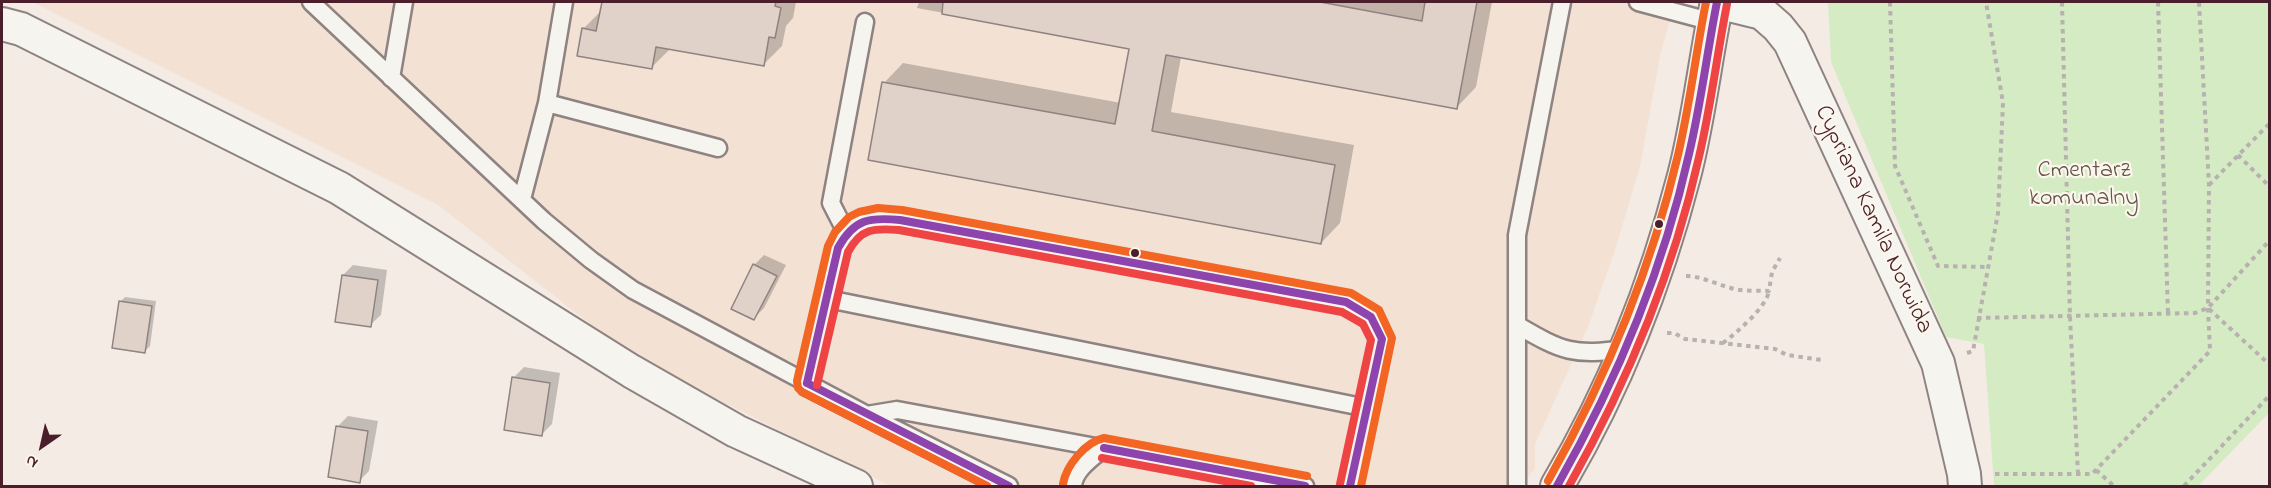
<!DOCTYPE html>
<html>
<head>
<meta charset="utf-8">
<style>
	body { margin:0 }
	#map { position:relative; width:2271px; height:488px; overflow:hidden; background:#f4ece4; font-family:"Indie Flower",sans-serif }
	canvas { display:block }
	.frame { position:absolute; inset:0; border:3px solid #4a1f2b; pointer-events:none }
	.north { position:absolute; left:12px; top:416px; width:60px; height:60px; -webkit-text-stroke:4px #fbf7ec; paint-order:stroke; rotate:214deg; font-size:16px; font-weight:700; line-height:24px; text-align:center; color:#4a1f2b }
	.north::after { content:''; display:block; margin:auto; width:21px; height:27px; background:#4a1f2b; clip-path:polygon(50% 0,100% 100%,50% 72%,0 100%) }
</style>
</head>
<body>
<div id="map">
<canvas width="2271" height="488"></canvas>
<div class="frame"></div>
<div class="north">N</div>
</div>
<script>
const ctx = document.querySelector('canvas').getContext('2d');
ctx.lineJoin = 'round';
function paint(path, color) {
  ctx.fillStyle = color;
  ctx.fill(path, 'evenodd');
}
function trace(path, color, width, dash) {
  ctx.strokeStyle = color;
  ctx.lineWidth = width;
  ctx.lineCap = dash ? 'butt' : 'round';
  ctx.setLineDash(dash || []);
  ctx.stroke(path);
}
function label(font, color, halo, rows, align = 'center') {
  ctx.font = font + ' "Indie Flower",sans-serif';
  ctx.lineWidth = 4.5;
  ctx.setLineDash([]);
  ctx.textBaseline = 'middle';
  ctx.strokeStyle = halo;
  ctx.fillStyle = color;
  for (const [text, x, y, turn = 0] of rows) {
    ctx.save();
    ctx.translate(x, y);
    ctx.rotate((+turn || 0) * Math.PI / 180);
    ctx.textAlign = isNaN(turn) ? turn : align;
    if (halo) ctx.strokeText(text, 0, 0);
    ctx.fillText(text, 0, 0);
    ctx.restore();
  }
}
paint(new Path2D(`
	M32,2H1675L1660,56L1640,167L1615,250L1588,327L1535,444V468L1521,486H890L631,356L438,205Z`), '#f3e1d4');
paint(new Path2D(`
	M1828,2H2269V413L2198,486H1994L1984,344L1946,337L1831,62Z`), '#d4ebc4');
paint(new Path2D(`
	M603,2H796L793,18L786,26L782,46L763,65L671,48L652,67L583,29L601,11Z
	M919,2H1492L1476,87L1457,107L1181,57L1171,112L1354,145L1340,223L1321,243L884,83L903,63L1121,103L1131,48L917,8Z
	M764,255L786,265L764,308L754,318V265Z
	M353,265L387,270L381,315L370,325L343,275Z
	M125,297L156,301L150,346L145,351L120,302Z
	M524,367L560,373L552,424L542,434L513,378Z
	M348,416L378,421L369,471L359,481L337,427Z`), '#0003');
const building = new Path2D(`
	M602,2H776L775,6L781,8L775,38L769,37L764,66L656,47L652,69L577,56L582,28L596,31Z
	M943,2H1320L1422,21L1425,2H1477L1457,109L1166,55L1152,131L1335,165L1321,244L868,160L882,82L1115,124L1129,49L942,14Z
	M753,264L777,276L754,320L731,309Z
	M342,275L378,280L371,327L335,322Z
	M119,301L152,306L145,353L112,348Z
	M512,377L550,383L542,436L504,430Z
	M336,426L368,431L360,483L328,477Z`);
paint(building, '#e0d2c9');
trace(building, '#8f8382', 1.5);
const service = new Path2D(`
	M311,2L544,221L591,260L633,290L867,415L1009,486
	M564,2L547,103L718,148
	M1562,2L1517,235V325C1563,352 1573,356 1626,349
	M1638,2L1713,22
	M391,78L404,2
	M522,199L547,103
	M846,232L831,203L865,22
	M828,299L1367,408
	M807,383L838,248C852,218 869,217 900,220L1346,302L1371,317L1382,339L1350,486
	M867,415L897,410L1305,486
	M1073,486C1074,470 1092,458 1104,448
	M1517,486V325`);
const minor = new Path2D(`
	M1717,2L1762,13L1778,27L1790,42L1938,363L1964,474L1965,486
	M2,24L21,29L339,188L631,371L736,431L856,486
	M1557,486C1614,390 1656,284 1684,176C1699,119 1705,59 1717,2`);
trace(service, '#8f8382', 21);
trace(minor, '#8f8382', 36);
trace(new Path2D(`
	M1890,2L1895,166L1938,266L1988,267
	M2062,2L2070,317L2078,474
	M2158,2L2168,314
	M2238,155L2270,187
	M2209,185L2270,123
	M1686,276C1701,276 1716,284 1731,288C1742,292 1757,290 1769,291L1772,272L1780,258
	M2209,309L2270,365
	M1977,318L2195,313L2208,308L2270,240
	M1667,333H1674L1685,339L1775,349L1787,355L1822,360
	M1723,343C1736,333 1766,308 1769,291
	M1967,353L1973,351L1998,213L2003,103L1986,2
	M2096,470L2114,486
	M1995,474H2092L2210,351L2208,308L2209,185L2199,2
	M2184,486L2270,395`), '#b8b1af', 4, [4.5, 4.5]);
trace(service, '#f6f4ef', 16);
trace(minor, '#f6f4ef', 32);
trace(new Path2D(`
	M807,383L838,248C854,219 869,217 900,220L1346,302L1371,317L1382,339L1350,486
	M807,383L1009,486
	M1104,448L1305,486
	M1557,486C1616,382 1663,271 1689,154C1701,104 1707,52 1717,2`), '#8e44ad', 8);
trace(new Path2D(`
	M817,385L848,252C861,228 874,228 899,230L1342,312L1363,324L1371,340L1340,484
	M802,392L987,486
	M1102,458L1251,486
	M1569,486C1627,383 1673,273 1699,157C1711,106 1717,55 1727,4`), '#ef4444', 8);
trace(new Path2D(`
	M1548,481C1606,378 1651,270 1678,155C1690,104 1696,52 1706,2
	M1063,484C1066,466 1085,442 1104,438L1307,476
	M987,486L802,392L798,388L797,381L828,246L835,232L849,217L859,212L878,208L902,210L1351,293L1379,310L1392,338L1361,486`), '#f26522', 8);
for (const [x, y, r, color] of [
	[1659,224,5,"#4a1f2b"],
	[1135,253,5,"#4a1f2b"]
]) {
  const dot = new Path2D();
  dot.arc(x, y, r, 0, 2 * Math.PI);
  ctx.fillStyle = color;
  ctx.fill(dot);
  trace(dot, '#fbf7ec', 2);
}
label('24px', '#66524a', '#fbf7ec', [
	["Cmentarz",2084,172],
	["komunalny",2084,200]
]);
label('24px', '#4a1f2b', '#fbf7ec', [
	["Cypriana Kamila Norwida",1872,220,65]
]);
</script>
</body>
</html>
